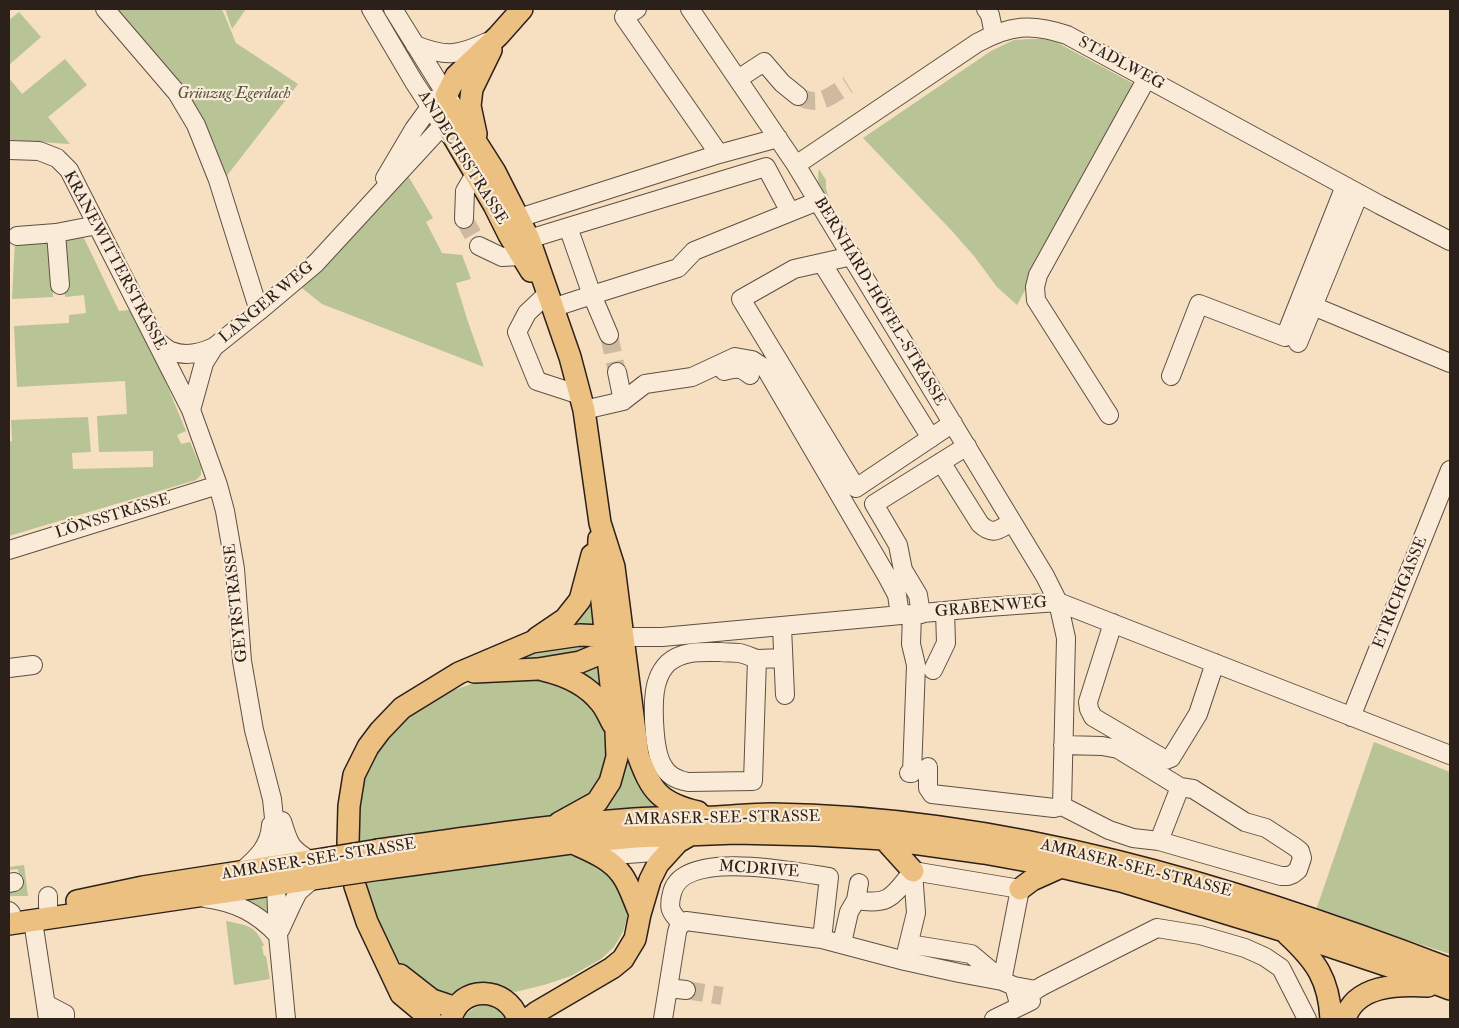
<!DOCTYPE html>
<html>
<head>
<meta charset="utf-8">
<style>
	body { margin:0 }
	#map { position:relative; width:1459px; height:1028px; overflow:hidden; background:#f6e0c1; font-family:"IM FELL Double Pica",serif }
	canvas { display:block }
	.frame { position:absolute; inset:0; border:10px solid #2c201b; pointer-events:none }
</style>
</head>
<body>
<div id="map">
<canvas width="1459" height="1028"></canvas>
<div class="frame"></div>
</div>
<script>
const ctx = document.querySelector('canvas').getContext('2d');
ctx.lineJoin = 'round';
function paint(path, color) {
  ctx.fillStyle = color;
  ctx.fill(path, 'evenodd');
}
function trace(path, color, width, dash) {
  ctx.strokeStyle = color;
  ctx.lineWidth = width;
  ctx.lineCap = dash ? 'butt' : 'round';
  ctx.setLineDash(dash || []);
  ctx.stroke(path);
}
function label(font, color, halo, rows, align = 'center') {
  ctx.font = font + ' "IM FELL Double Pica",serif';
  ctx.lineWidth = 4.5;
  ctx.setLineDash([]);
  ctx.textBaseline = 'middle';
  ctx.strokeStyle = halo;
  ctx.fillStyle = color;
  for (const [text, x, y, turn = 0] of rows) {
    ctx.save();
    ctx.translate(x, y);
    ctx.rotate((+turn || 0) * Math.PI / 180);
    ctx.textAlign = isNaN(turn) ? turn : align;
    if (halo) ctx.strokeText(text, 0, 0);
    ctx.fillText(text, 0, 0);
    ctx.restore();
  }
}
paint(new Path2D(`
	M110,9H222L236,43L298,84L222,182L205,137Z
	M225,9H246L232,29Z
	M19,12L41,37L9,65V20Z
	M1030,39H1043L1056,42L1136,85L1017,305L997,287L974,256L952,231L863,138L991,51L1014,40Z
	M65,59L87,85L48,117L70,144L9,140V78L22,94Z
	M819,169L826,180V188L830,202C818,195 817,181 819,169Z
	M407,174L433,218L426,222L442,253L462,255L471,279L456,283L467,319L484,367L322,304L302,288Z
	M82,234L119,311L129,310L159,366L186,431L177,435L181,444L190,442L201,468V475L196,480L9,536V442L12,441L11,420L88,417L91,452L72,453L73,469L153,467V451L99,452L97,416L127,414L125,381L17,387L14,326L69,323V315L86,313L84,295L65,297L62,243L69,236Z
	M41,238L49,243L53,297L12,299L15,240Z
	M584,606L594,607V623L581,627H568Z
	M586,643L587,651L558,658L514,660L524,654Z
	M599,667L604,693L577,669Z
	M548,679L593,702L612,744L599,788L560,815L357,843L361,790L365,776L380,747L404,718L440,695L477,682Z
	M1374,742L1450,772V954L1316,910Z
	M626,752L656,805L653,807L606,809L605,806Z
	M562,853L583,855L616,876L626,906L627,918L623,932L614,947L601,959L571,976L544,985L515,992L489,982L476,983L452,993H436L411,977L386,944L364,882Z
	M24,865L28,896H9V891L21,889L18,869L9,870V867Z
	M266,896L270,917L242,899Z
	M226,921C248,926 254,924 264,945L262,947L264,956H266L270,979L234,985Z
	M484,1005C494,1007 501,1010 506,1019H464C468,1010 475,1007 484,1005Z`), '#b8c396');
trace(new Path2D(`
	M798,96C819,108 830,96 848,85
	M464,219L479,246
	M609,335L617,372
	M686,990L722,996`), '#cebaa0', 18, [18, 9]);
const minor = new Path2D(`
	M105,9L177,93L196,125L218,180L259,311
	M371,9L414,82L448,134
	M393,9L452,104
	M637,9L624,17L719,154
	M690,9L796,165L1045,576L1058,602L1066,638L1062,806
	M986,9L990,15L994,34
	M415,45C446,57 457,56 487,42
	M738,79L764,62L782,83L798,96
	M9,150L39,151L57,158L69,170L191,410L218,485L225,511L235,569L242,661L254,730L272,799L279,865L276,885L278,935L286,1019
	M796,165L977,43C1010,25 1031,23 1067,35L1380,205L1450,241
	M385,178L414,129L436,99
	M790,212L766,167L568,227L592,295L678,268L694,251L818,201
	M519,218L719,154L778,138
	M464,219L465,191L475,174
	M56,233L60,285
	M17,236L56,233L97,225
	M529,239L568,227
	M479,246L502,257L521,256
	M852,256L794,269L741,299L856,488L953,423
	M822,263L931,438
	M545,296L527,313L517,332L537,381L580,395
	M1313,306L1450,363
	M552,308L592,295L609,335
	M155,339C160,343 166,349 171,351C186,357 201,353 214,347
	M1298,343L1359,194
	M724,371C736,368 740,367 750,375
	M617,372L623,401
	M1171,376L1199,304L1285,337L1345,186
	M191,410L204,363L214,347L259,311L316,263L443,125
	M584,410L623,401L645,384L692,377L735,357L752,360L766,369L888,578L897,595L900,615
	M1109,415L1036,300L1035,287L1038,275L1147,78
	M941,462L980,524C993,536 998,530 1012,522
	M9,550L218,485
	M921,614L918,595L903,570L898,545L874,504L967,446
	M1113,623L1088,702L1089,709L1093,717L1166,760L1171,758L1198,714L1215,663
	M782,627L785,695
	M623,637H662L988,607L1058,602L1450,755
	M757,659C751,657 745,654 739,653C733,652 726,653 720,652C702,652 683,650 668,663C664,667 660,673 658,679C651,696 653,750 663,766C668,776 677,780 688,782L753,781L757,659L783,658
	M9,668L33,665
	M933,670L946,643L945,611
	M1351,717L1450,470
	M928,767V788L932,794L1054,808L1062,806L1109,830L1133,838L1159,841L1281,876H1288L1293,874L1298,870L1302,858L1300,851L1295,847L1266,828L1245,822L1193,789L1180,787L1118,749L1102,746L1063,745
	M909,773H912L916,665L911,644L912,614
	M282,821C289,843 289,848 311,861
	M1159,841L1180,787
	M600,856L668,851
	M913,871L1020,889L1002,981
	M246,873L242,871C257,858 270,846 271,825
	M9,883L14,882
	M48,896V907
	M205,898C236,902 257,913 278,935
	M856,900L859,883
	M9,911L11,913
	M33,921L48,1019
	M681,923C670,912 668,908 672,893C682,848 797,872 829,877L822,939
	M280,930L291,906L298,892L313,879
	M842,943L849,912L856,900C891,906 893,895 913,871
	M909,944L971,954L1002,980
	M906,954L916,913L913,871
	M1014,986L1018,1000L1044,985L1157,928L1200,935L1245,948L1265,957L1281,968L1307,1019
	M668,988L686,990
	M46,1004L65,1014V1019
	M663,1019L677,932L679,926L686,921L822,939L905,961L959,973L1002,981L1014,986L1036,990
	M994,1019L1031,1001`);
const major = new Path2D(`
	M522,9L498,36L456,76L446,96L445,112L450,131L494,205L509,235L531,271
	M455,109L495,172L529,239L570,357L584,410L600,523L614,567L638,755C651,791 660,803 698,812
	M476,134L470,106L472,89L491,50
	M537,638L565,619L580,600L592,555
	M543,670C565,675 587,685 601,703C606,709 609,717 613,724
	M474,672L538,669L580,662L597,655L617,641
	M559,823L597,802L610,782L617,757L616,731L598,565L599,539
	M884,839L913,871
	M573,843C590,851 610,858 622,875C630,886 634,901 640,914
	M378,850C463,839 548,825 634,819C662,817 690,818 717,817C735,816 754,814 772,814C1007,817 1233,886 1450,969
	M380,869L571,843L635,837L736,833L815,835L884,839L984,853L1061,867L1121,881L1284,931L1389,966L1450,989
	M1020,889L1032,880L1061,867
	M77,901L143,887L323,859
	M9,924L326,877
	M1287,934C1316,961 1329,979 1331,1019
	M400,975L432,1000L456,1008
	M431,1019L401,994L367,922L355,886L348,843L349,806L354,775L368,747L380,731L402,708L459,673L532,642L580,635L623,637
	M451,1019C460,984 507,986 518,1019
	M528,1019L537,1012L612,968L623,959L635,939L640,914L650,880L658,864L678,842L692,834
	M1345,1019C1355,985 1398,984 1428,986`);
trace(minor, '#5e5044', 20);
trace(major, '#2c201b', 24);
trace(minor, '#f9ebd7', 18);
trace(major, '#ebc080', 21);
const majorBridge = new Path2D(`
	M323,859L378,850
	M326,877L380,869`);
trace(majorBridge, '#2c201b', 24, []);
trace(majorBridge, '#ebc080', 21);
label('16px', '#2c201b', '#f9ebd7', [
	["STADLWEG",1121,64,28],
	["ANDECHSSTRASSE",462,158,58],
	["KRANEWITTERSTRASSE",114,261,62],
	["BERNHARD-HÖFEL-STRASSE",879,302,59],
	["LANGER WEG",267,303,-40],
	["LÖNSSTRASSE",113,517,-17],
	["ETRICHGASSE",1401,593,-68],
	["GEYRSTRASSE",237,603,-96],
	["GRABENWEG",991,608,-5],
	["AMRASER-SEE-STRASSE",722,819,-1],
	["AMRASER-SEE-STRASSE",319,860,-9],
	["AMRASER-SEE-STRASSE",1136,869,14],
	["MCDRIVE",759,870,4]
]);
label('italic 16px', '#565140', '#f9ebd7', [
	["Grünzug Egerdach",234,95]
]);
</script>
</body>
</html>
